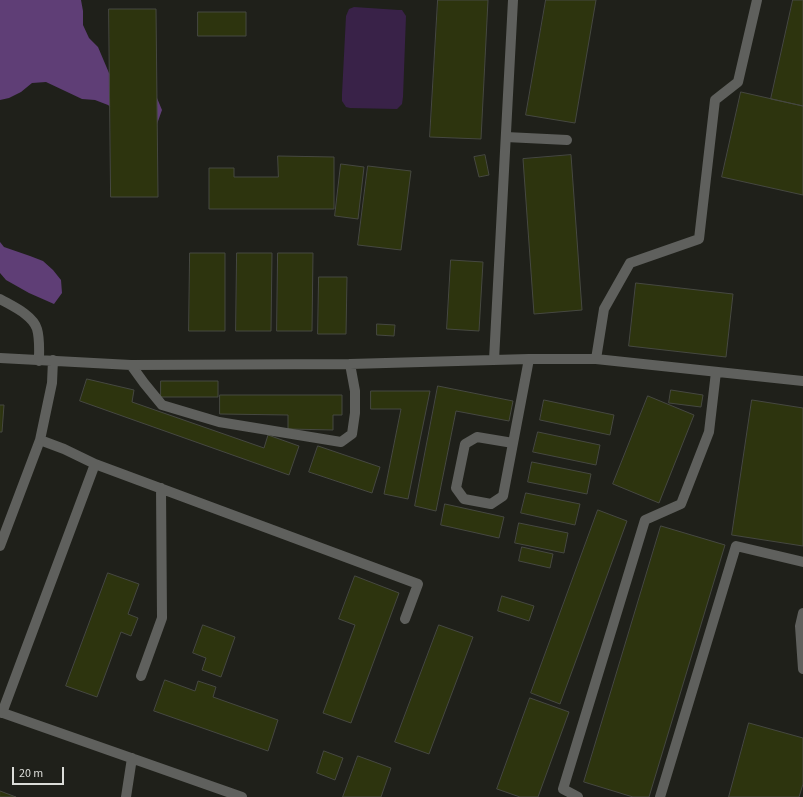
<!DOCTYPE html>
<html>
<head>
<meta charset="utf-8">
<style>
	body { margin:0 }
	#map { position:relative; width:803px; height:797px; overflow:hidden; background:#1f201a; font-family:"Source Sans 3",sans-serif }
	canvas { display:block }
	.scale { position:absolute; left:12px; top:767px; width:52px; height:18px; box-sizing:border-box; border:2px solid #dbdcd8; border-top:0; padding-left:5px; font-size:12px; line-height:14px; white-space:nowrap; color:#dbdcd8; -webkit-text-stroke:3px #1f201a; paint-order:stroke }
</style>
</head>
<body>
<div id="map">
<canvas width="803" height="797"></canvas>
<div class="scale">20 m</div>
</div>
<script>
const ctx = document.querySelector('canvas').getContext('2d');
ctx.lineJoin = 'round';
function paint(path, color) {
  ctx.fillStyle = color;
  ctx.fill(path, 'evenodd');
}
function trace(path, color, width, dash) {
  ctx.strokeStyle = color;
  ctx.lineWidth = width;
  ctx.lineCap = dash ? 'butt' : 'round';
  ctx.setLineDash(dash || []);
  ctx.stroke(path);
}
paint(new Path2D(`
	M354,7L399,10H402L406,16L403,97L402,104L397,109L350,108L346,107L342,101V94L346,16L349,9Z`), '#392248');
paint(new Path2D(`
	M0,0H81L83,11V25L89,38L98,47L109,73L118,83L157,98L162,110L157,124L119,114L108,105L95,100L82,99L46,82L32,83L21,92L9,98L0,100Z
	M0,242L4,247L30,256L43,261L53,270L61,280L62,293L54,304L29,293L6,280L0,273Z`), '#5f3e76');
const building = new Path2D(`
	M438,0H488L481,139L430,137Z
	M546,0H596L575,123L526,115Z
	M793,0H803V106L771,99Z
	M109,9H156L158,197H111Z
	M198,12H246V36H198Z
	M741,92L803,106V195L722,177Z
	M485,155L489,175L479,177L474,157Z
	M571,155L582,310L534,314L523,159Z
	M278,156L334,157V209H209V168H234V177H278Z
	M341,164L364,167L358,219L335,216Z
	M368,166L411,171L401,250L358,245Z
	M190,253H225V331H189Z
	M237,253H272L271,331H236Z
	M278,253H313L312,331H277Z
	M451,260L483,262L479,331L447,329Z
	M319,277H347L346,334H318Z
	M636,283L733,294L726,357L629,346Z
	M377,324L395,325L394,336L377,335Z
	M87,379L134,390L132,402L264,448L268,435L299,446L289,475L80,401Z
	M161,381H218V397H161Z
	M438,386L513,401L509,421L456,411L436,511L415,506Z
	M671,390L703,395L701,407L669,403Z
	M371,391H430L408,499L384,494L401,409H371Z
	M220,395H342V415H333V430L288,429V415L220,414Z
	M648,396L694,415L659,503L613,484Z
	M544,400L614,415L610,435L540,420Z
	M752,400L803,408V546L732,535Z
	M0,405H4L2,432H0Z
	M538,432L600,445L596,465L533,452Z
	M318,446L380,467L372,493L309,472Z
	M532,462L591,474L587,494L528,482Z
	M526,493L580,504L575,525L521,513Z
	M445,504L504,517L499,538L441,525Z
	M598,510L627,521L560,704L531,693Z
	M519,523L568,533L564,553L515,543Z
	M661,526L725,545L649,797H633L584,782Z
	M522,547L553,554L550,568L519,561Z
	M108,573L139,584L128,614L138,618L131,636L121,632L97,697L66,686Z
	M355,576L399,593L351,723L323,713L355,625L339,619Z
	M502,596L534,606L529,621L498,611Z
	M203,625L235,637L221,677L202,670L206,658L193,653Z
	M439,625L473,637L429,754L395,742Z
	M165,680L195,691L198,681L216,687L213,697L278,720L268,751L154,711Z
	M530,698L569,712L538,797H520L497,789Z
	M749,723L803,738V784L799,797H729Z
	M324,751L343,758L335,780L317,773Z
	M358,756L391,768L381,797H343Z
	M0,791L16,797H0Z`);
paint(building, '#2d340e');
trace(building, '#464841', 1);
trace(new Path2D(`
	M506,137L567,140
	M0,299C12,306 33,315 37,329C40,339 39,350 39,361
	M0,358L131,365L350,364L529,359H596L803,381
	M596,359L604,309L630,263L699,239L715,100L738,82L757,0
	M494,360L513,0
	M131,365L144,383L162,405L219,422L341,442L352,434L355,413V391L350,364
	M40,440L64,449L95,464L418,584L405,619
	M513,443L477,437L465,444L456,488L464,499L491,504L503,496L529,359
	M0,546L40,440L52,383L53,360
	M803,613L800,626L803,669
	M141,676L162,618L161,488
	M0,712L242,797
	M2,713L95,464
	M126,797L132,758
	M578,797L563,789L645,520L681,504L709,432L716,372
	M660,797L736,546L803,562`), '#5f605d', 10);
</script>
</body>
</html>
